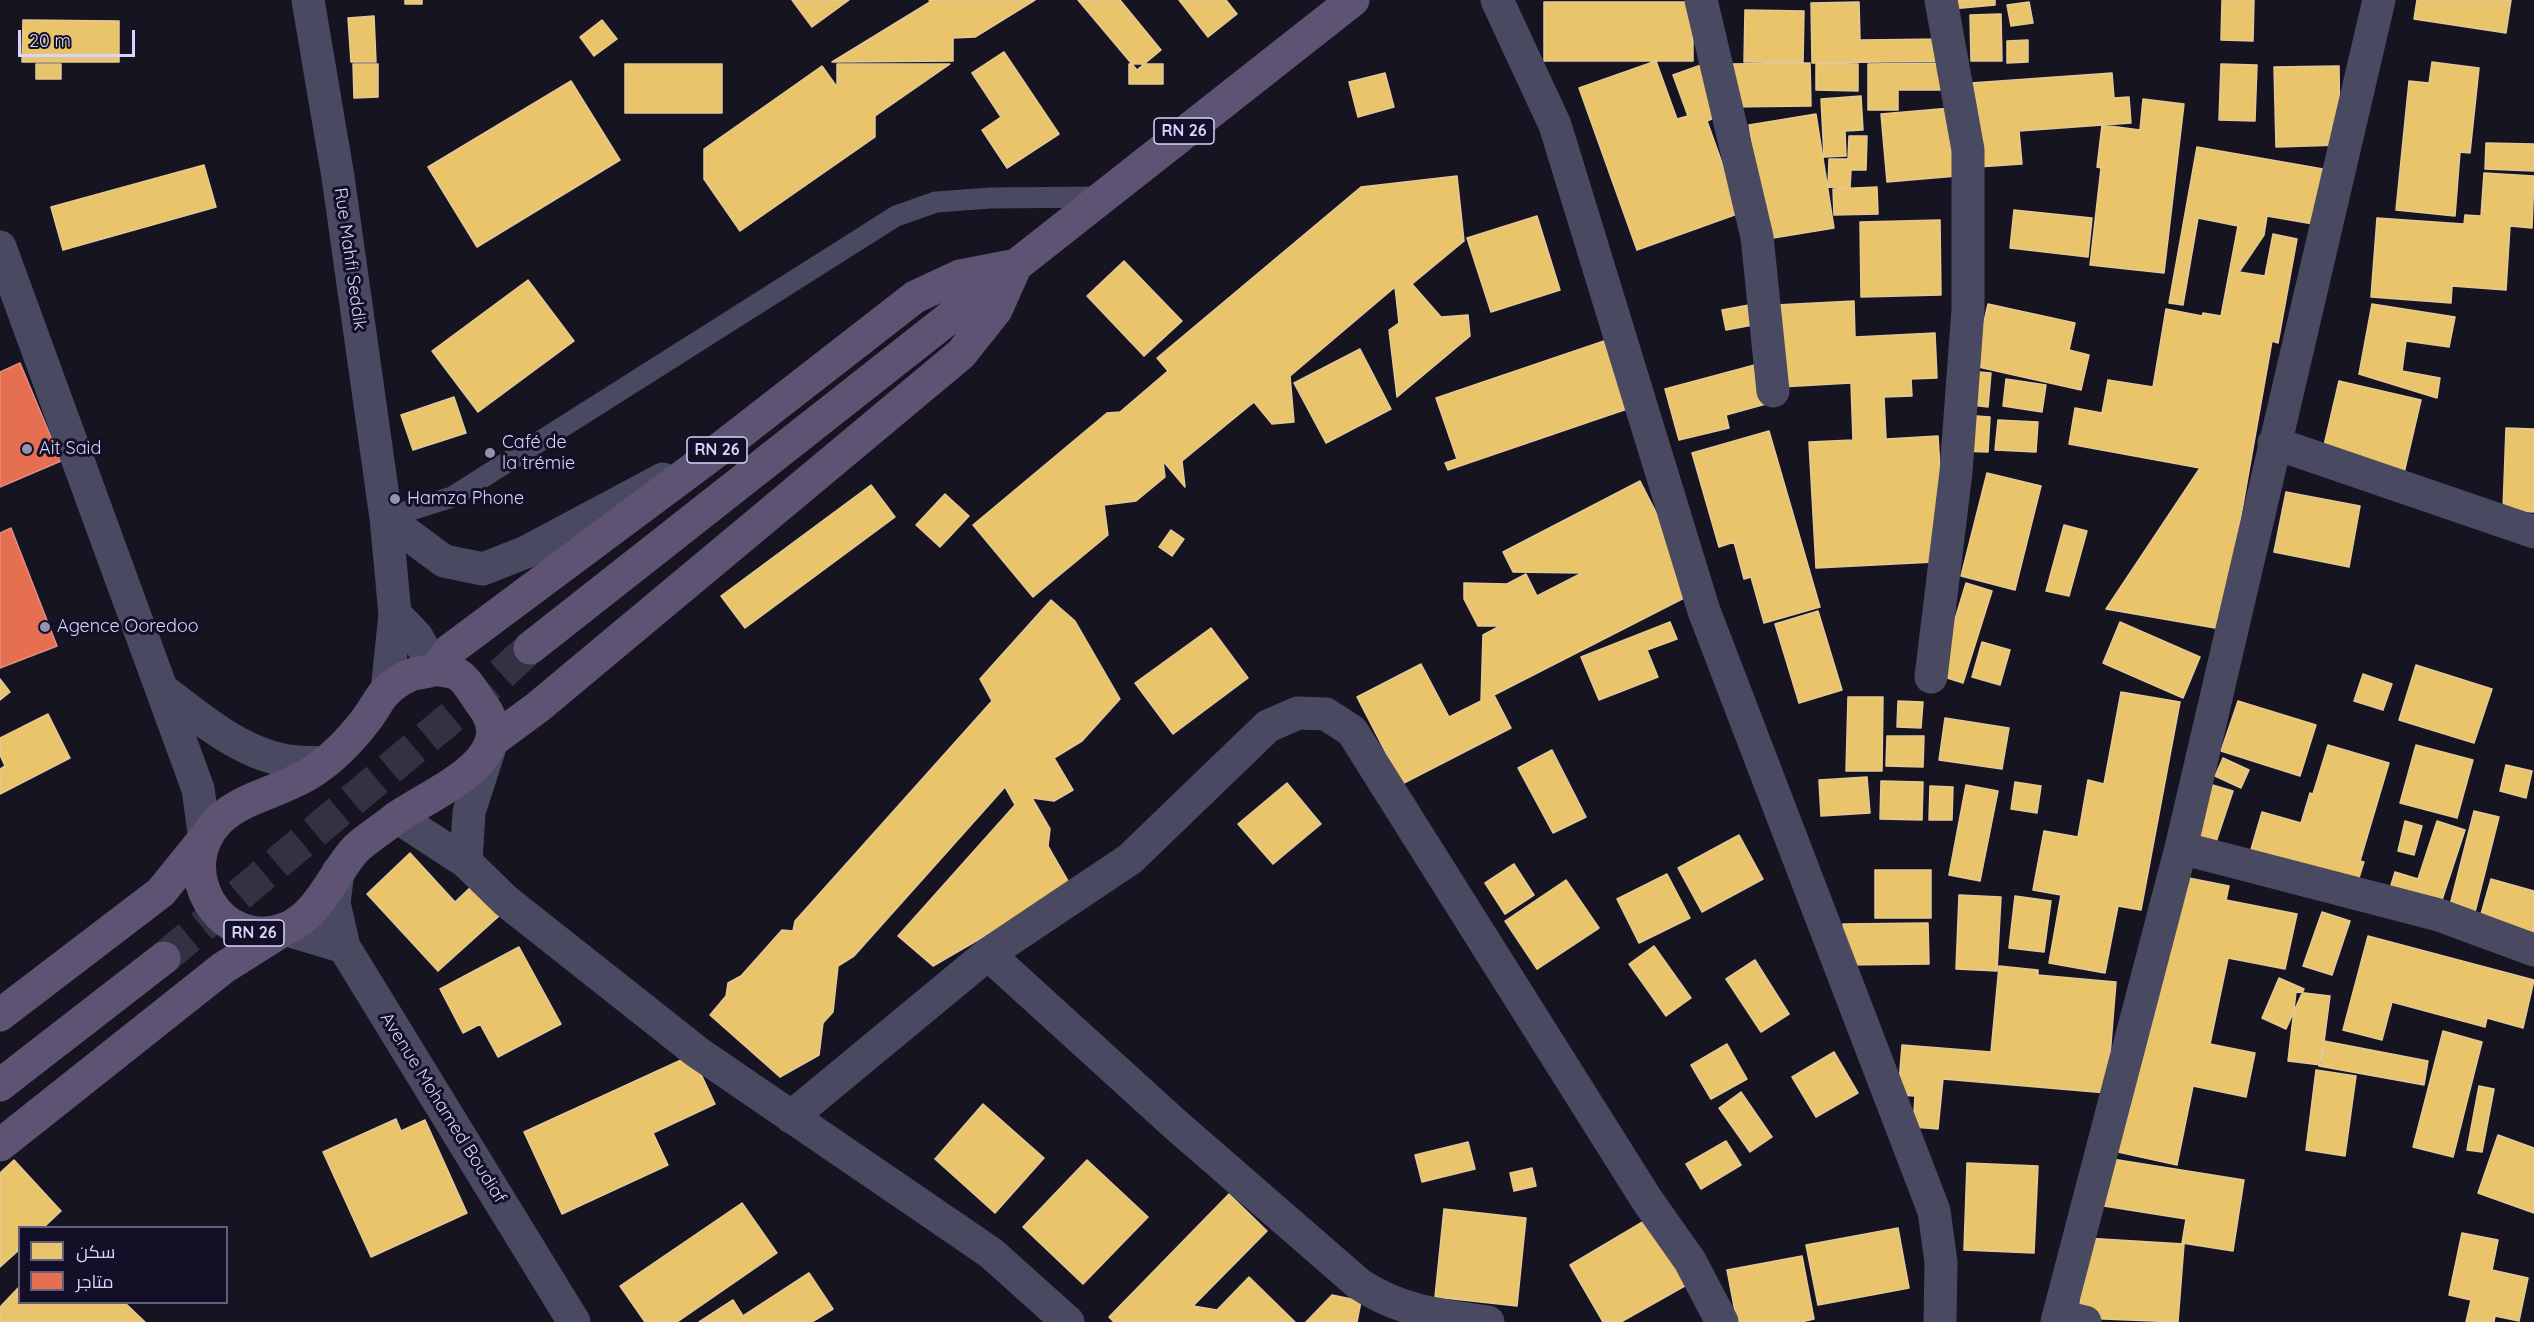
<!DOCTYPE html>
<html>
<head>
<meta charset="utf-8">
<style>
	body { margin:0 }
	#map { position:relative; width:2534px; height:1322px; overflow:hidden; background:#161421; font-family:Quicksand,Cairo,sans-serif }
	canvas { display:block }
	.legend { position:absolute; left:18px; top:1226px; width:210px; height:78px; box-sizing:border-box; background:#130f26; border:2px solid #625e7d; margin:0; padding:8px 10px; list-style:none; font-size:18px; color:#d9d4ff }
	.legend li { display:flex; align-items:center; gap:12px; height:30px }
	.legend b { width:30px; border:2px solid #625e7d }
	.scale { position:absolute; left:18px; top:30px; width:117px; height:27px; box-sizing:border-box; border:3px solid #d9d4ff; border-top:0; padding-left:8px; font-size:18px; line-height:21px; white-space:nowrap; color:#d9d4ff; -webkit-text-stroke:4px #130f26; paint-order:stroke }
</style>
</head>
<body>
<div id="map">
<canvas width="2534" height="1322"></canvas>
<ul class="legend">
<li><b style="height:16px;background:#e9c46a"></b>سكن</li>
<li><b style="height:16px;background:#e76f51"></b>متاجر</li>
</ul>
<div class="scale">20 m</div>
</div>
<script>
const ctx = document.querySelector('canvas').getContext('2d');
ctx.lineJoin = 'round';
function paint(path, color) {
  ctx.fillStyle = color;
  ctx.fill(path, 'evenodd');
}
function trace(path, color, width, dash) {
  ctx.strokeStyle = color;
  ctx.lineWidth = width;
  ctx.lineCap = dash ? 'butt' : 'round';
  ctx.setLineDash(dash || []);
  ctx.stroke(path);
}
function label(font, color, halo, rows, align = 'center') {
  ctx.font = font + ' Quicksand,sans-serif';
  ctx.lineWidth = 6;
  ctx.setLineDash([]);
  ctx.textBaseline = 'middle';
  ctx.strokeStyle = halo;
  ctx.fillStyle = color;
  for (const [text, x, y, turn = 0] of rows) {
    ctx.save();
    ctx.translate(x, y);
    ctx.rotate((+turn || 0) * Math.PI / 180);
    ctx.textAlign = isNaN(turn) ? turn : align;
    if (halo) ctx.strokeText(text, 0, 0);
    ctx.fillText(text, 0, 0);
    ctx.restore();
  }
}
const homes = new Path2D(`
	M405,0H422V4H405Z
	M792,0H849L812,27Z
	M929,0H1035L975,37L953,38V61L832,62L930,2Z
	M1078,0H1120L1161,50L1137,70Z
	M1179,0H1226L1237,14L1208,37Z
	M1950,0H1995V5L1951,9Z
	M2222,0H2254L2253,41L2221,40Z
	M2417,0H2511L2506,33L2414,19Z
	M1544,2H1693V61H1544Z
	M1859,2L1860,40L1945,39V61L1812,63L1811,3Z
	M2029,2L2033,23L2011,26L2007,5Z
	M1745,10L1804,11L1803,62H1744Z
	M2001,14L2002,61H1971L1970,15Z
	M374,16L376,62H351L348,18Z
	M23,20L119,21V62H22Z
	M602,20L617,39L594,56L580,37Z
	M2028,40V62L2007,63V41Z
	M1004,52L1059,134L1007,168L982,130L1001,117L972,73Z
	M1656,61L1677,119L1688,116L1673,75L1701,65L1719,116L1707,121L1740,213L1637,250L1579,88Z
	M2432,62L2479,68L2470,153L2460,152L2455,216L2396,210L2409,81L2429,83Z
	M1810,63L1811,106L1728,107V64Z
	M1946,63L1947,90H1898V110H1868V64Z
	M36,64H61V79H36Z
	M353,64H378V97L354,98Z
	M625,64H722V113H625Z
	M837,64H950L875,116V137L740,231L704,179V149L822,66L837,87Z
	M1129,64H1163V84H1129Z
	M1816,64H1858V91L1816,90Z
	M2221,64L2257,65L2255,121L2219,120Z
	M2339,66L2340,145L2276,147L2274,67Z
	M1385,73L1394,107L1358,117L1349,82Z
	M2112,73L2114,98L2129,97L2131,123L2019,131L2022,164L1977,167L1971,83Z
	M571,81L620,160L477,247L428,167Z
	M1861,96L1863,130L1845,131L1846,156L1824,157L1821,99Z
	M2143,99L2184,104L2164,273L2090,265L2101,168L2097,167L2102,125L2140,130Z
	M1951,108L1957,176L1887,182L1881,114Z
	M1816,114L1834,228L1767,239L1749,125Z
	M1849,136H1867L1866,170H1851L1850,188L1828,187L1829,159H1848Z
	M2486,143L2534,144V171L2485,169Z
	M2197,147L2323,169L2313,224L2267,216L2264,235L2239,272L2265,276L2273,234L2297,239L2278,343L2272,341L2221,629L2106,609L2200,468L2069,444L2075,408L2102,413L2108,380L2153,387L2166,309L2202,316L2203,313L2221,316L2238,226L2198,218L2183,305L2169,303Z
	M204,165L216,207L63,250L51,207Z
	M2484,173L2534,176L2532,228L2510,226L2506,290L2452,286L2451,303L2371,297L2377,218L2464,224L2465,215L2481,216Z
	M1457,176L1464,241L1412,284L1441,317L1468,315L1470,336L1397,397L1389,330L1399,323L1395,287L1290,376L1294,422L1272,424L1254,402L1182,461L1185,487L1163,461L1165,477L1136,501L1104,505L1108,535L1033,597L973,525L1107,413L1120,412L1168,371L1157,358L1361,187Z
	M1877,187L1878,214L1834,215L1833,189Z
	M2014,210L2092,218L2088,257L2010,248Z
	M1537,216L1560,290L1491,312L1467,238Z
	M1940,220L1941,295L1861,297L1860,222Z
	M1124,261L1182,321L1144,356L1087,296Z
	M528,280L574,341L478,412L432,351Z
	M1854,301L1855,337L1935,333L1937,378L1911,379L1912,396L1884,397L1886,439L1938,436L1940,468L1945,467L1934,562L1816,568L1809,442L1853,440L1851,383L1780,387L1776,305Z
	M1988,304L2075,323L2069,350L2089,355L2081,390L1974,366Z
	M2372,304L2455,317L2449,347L2406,341L2402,371L2440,378L2437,398L2359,374Z
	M1749,305L1753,325L1726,330L1722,310Z
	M1604,341L1627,409L1448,470L1445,463L1457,459L1436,398Z
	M1360,349L1391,409L1326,443L1294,383Z
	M1762,363L1773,402L1726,415L1729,428L1679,440L1665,389Z
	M1967,371L1991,373L1988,407L1963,404Z
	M2006,379L2046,385L2042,412L2003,406Z
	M2339,381L2421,400L2404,473L2322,454Z
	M454,397L466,433L413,450L401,415Z
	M1963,415L1990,417L1988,452L1960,451Z
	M1998,420L2038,422L2036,452L1995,450Z
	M2506,428L2534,429V512L2503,510Z
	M1769,431L1820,607L1764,623L1751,577L1744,579L1734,542L1719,547L1692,453Z
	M1987,473L2041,486L2015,590L1961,576Z
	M1640,481L1683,565L1688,596L1494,695L1511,728L1402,784L1357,697L1421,664L1449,717L1481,701L1483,635L1500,626H1478L1464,599V583L1507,584L1526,574L1537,596L1582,573L1513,572L1503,552Z
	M871,485L895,517L745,628L721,596Z
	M2286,492L2360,506L2349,567L2274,552Z
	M945,494L969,516L940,547L916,525Z
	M2064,525L2087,531L2069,596L2046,591Z
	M1171,530L1184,539L1172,556L1159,547Z
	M1966,583L1992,591L1963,683L1938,675Z
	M1051,600L1075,621L1120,699L1082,741L1054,758L1073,790L1054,801L1032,798L1050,829L1048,846L1071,886L933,966L898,936L1015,805L1005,787L854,956L838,966L833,1012L823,1023L819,1055L780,1077L710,1015L726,996L728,983L741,976L782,930L793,931L795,921L992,701L980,679Z
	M1818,611L1842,690L1799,703L1775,624Z
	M1670,622L1677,639L1647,650L1658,677L1599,700L1581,657Z
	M2120,622L2200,657L2183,698L2103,663Z
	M1211,628L1248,678L1173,734L1135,683Z
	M1982,642L2010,650L2000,685L1972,677Z
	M2416,665L2492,689L2474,743L2399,720Z
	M2363,674L2392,684L2383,710L2354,701Z
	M0,679L10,692L0,700Z
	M2121,692L2180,702L2141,910L2118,906L2105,973L2049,963L2061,895L2033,890L2044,831L2078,837L2088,780L2104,784Z
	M1848,697H1883L1882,771H1846Z
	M1898,701L1923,702L1921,728L1897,727Z
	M2238,701L2316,725L2300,776L2221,751Z
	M48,714L70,758L0,794V769L5,766L0,755V738Z
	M1945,718L2009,728L2002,769L1939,760Z
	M1887,736H1924L1923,767L1886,766Z
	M2328,745L2389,763L2360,861L2364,862L2357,884L2250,853L2262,812L2301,823L2310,793L2313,794Z
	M2416,745L2473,760L2457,818L2400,803Z
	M1552,750L1586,817L1553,833L1518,768Z
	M2223,758L2249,770L2241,788L2215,776Z
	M2506,765L2532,771L2526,798L2500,791Z
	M1867,777L1870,813L1821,816L1819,780Z
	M1881,781L1923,782L1922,820L1880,819Z
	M2015,782L2041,786L2037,813L2011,809Z
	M1287,783L1321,824L1273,864L1238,824Z
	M2209,784L2233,791L2216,842L2192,835Z
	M1966,785L1998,791L1980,881L1949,875Z
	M1930,786L1953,787L1952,820H1929Z
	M2474,811L2499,817L2474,916L2449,909Z
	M2405,821L2422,826L2414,855L2398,851Z
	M2437,821L2465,830L2438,912L2388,895L2395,872L2418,879Z
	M1739,835L1763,879L1702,912L1678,868Z
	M410,853L455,902L472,886L499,916L438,971L367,894Z
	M1514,864L1534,895L1505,914L1485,883Z
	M1875,870H1931V918H1875Z
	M1667,874L1690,918L1639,943L1617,899Z
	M2174,875L2229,886L2226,900L2297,914L2285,969L2228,958L2210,1044L2255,1053L2246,1097L2193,1086L2177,1165L2118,1152Z
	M2491,879L2534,891V937L2479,921Z
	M1566,880L1599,928L1537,969L1505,921Z
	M1959,895L2001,897L1997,971L1956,969Z
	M2015,896L2051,901L2044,952L2009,948Z
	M2322,912L2350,921L2332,975L2303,966Z
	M1928,923L1929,964L1843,965V924Z
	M2368,936L2534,980L2523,1028L2487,1018L2485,1027L2392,1002L2382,1040L2343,1030Z
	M1654,946L1691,998L1666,1016L1629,964Z
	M519,947L561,1024L498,1057L480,1024L463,1033L440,989Z
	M1755,960L1789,1014L1761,1032L1726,979Z
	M1999,966L2038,970V975L2116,982L2107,1093L1943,1079L1938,1129L1913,1127L1915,1096L1898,1095L1902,1045L1991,1052Z
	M2279,978L2304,989L2286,1029L2262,1018Z
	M2296,992L2330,996L2321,1065L2288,1061Z
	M2443,1031L2482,1042L2453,1157L2413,1147Z
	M2324,1041L2428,1061L2424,1085L2319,1066Z
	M1727,1044L1747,1079L1711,1099L1691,1065Z
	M1834,1052L1858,1093L1816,1117L1792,1077Z
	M692,1055L715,1104L653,1133L668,1165L562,1214L524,1132Z
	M2316,1070L2356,1076L2345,1156L2306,1150Z
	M2479,1086L2494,1089L2482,1152L2467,1150Z
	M1741,1092L1772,1137L1750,1152L1719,1108Z
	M983,1104L1044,1158L995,1213L935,1159Z
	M396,1119L401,1131L425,1120L467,1213L371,1257L323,1152Z
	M2498,1135L2534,1148V1213L2478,1193Z
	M1726,1141L1741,1165L1701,1189L1686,1164Z
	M1468,1142L1475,1169L1422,1182L1415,1155Z
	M2112,1159L2244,1180L2233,1251L2182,1243L2186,1219L2104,1206Z
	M14,1160L61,1211L43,1228H20V1249L0,1267V1173Z
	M1087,1160L1148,1217L1083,1284L1023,1227Z
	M1967,1163L2038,1166L2034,1253L1964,1250Z
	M1532,1168L1536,1186L1514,1191L1510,1173Z
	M1229,1194L1267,1231L1193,1306L1217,1310L1249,1277L1295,1322H1114L1109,1317Z
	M742,1203L777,1253L677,1322H645L620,1286Z
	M1444,1209L1526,1218L1517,1306L1435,1297Z
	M1651,1217L1690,1283L1621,1322H1603L1570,1265Z
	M1898,1228L1909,1288L1818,1305L1806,1245Z
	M2462,1233L2498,1240L2492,1270L2528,1278L2519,1321L2495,1316L2494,1322H2466L2471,1300L2449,1295Z
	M2085,1238L2184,1244L2178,1322L2079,1318Z
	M1802,1256L1814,1319L1801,1322H1737L1727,1270Z
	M809,1273L833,1309L812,1322H699L733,1300L743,1316Z
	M20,1286V1302H124L145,1322H0V1307Z
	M1332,1295L1361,1301L1357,1322H1306Z`);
paint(homes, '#e9c46a');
trace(homes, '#e4c997', 1.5);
const shops = new Path2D(`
	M20,363L61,461L0,487V372Z
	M11,528L57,646L0,668V533Z`);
paint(shops, '#e76f51');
trace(shops, '#e38d85', 1.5);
trace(new Path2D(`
	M164,958L479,694L530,648`), '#333142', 33, [33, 16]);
trace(new Path2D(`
	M386,518L452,497L896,216L936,202L991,198L1101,197`), '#4a4962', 21);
trace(new Path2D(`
	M308,0L338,177L386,518L395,614L387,691
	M1497,0L1555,125L1704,611L1934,1211L1941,1262L1940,1322
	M1701,0L1757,237L1773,391
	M2274,443L2534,532
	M386,518L444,561L483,569L526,552L663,479
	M395,614L417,637L435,669
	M1931,677L1956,472L1968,309V150L1941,0
	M397,817L466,862L506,901L697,1052L991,1253L1068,1322
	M2181,848L2439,915L2534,950
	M466,862L469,812L492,741
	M988,954L1130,859L1268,726L1298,713L1326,714L1352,731L1647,1200L1690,1261L1722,1322
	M791,1117L988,954L1176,1125L1359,1284C1402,1312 1439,1315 1488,1322
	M2059,1316L2085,1322
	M2057,1322L2181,848L2379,0`), '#4a4962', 33);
trace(new Path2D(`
	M0,247L198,789L205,839
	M163,690C198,717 238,751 283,760C296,763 311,762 324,763
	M338,872L334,903L344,947L574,1322
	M284,929L344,947`), '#4a4962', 33);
trace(new Path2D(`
	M530,648L1353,0
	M435,669C442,671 451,671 457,674C467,679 476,697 483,706C524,761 423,796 392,821C380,831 363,840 353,852C332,877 318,916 285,929C219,953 171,868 219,820C243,797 279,792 307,775C331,761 349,742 366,720C373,711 379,698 387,690C394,684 406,676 414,674C421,672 431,672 436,668C441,664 446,655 450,650L717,451L915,297L960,276L1017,265
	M492,741L538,707L961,354L996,310L1013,272
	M0,1015L161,892L203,840
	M0,1085L164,958
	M0,1145L223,968L280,932`), '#5e5373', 33);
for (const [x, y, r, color] of [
	[27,449,6,"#9591b1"],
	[490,453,6,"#9591b1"],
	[395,499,6,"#9591b1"],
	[45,627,6,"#9591b1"]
]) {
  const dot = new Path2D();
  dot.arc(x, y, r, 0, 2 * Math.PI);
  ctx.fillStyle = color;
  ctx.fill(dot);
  trace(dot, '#130f26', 2);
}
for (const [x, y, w] of [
	[1184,131,60],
	[717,450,60],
	[254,933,60]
]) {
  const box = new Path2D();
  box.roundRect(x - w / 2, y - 13, w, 26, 4.5);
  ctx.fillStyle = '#130f26';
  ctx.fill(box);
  trace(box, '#d9d4ff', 1.5);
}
label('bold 16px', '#d9d4ff', null, [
	["RN 26",1184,131],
	["RN 26",717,450],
	["RN 26",254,933]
]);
label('18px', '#d9d4ff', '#130f26', [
	["Rue Mahfi Seddik",350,259,82],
	["Avenue Mohamed Boudiaf",443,1108,58]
]);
label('18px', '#d9d4ff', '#130f26', [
	["Café de",502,443],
	["la trémie",502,464],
	["Ait Said",39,449],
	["Hamza Phone",407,499],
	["Agence Ooredoo",57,627]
], 'left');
</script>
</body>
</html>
